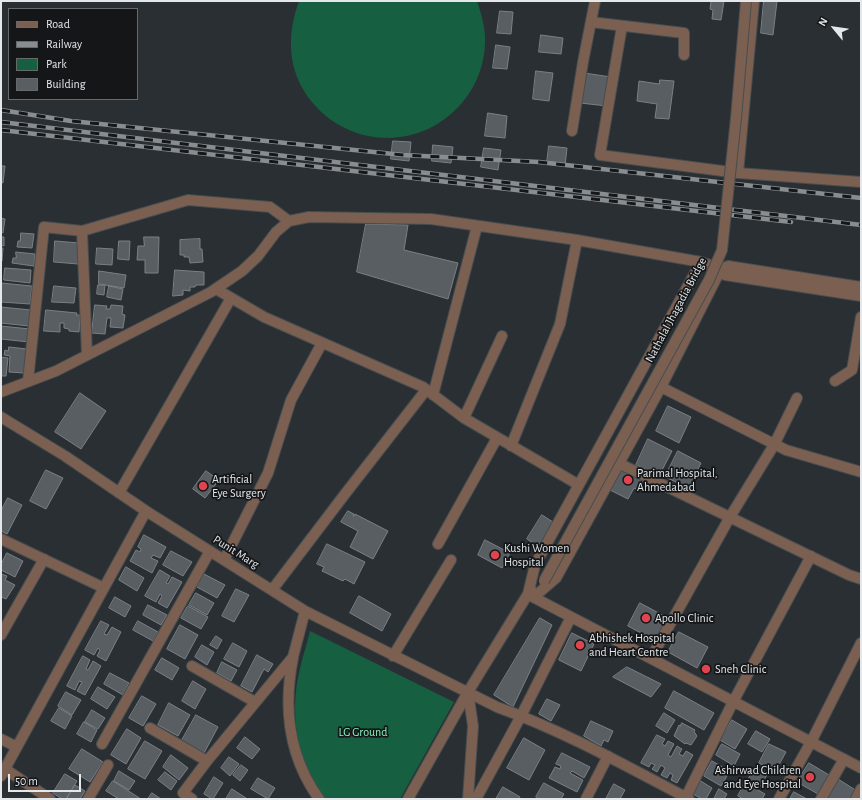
<!DOCTYPE html>
<html>
<head>
<meta charset="utf-8">
<style>
	body { margin:0 }
	#map { position:relative; width:862px; height:800px; overflow:hidden; background:#292f33; font-family:"Alegreya Sans",sans-serif }
	canvas { display:block }
	.frame { position:absolute; inset:0; border:2px solid #e4e8eb; pointer-events:none }
	.legend { position:absolute; left:8px; top:8px; width:130px; height:92px; box-sizing:border-box; background:#141618; border:1px solid #676a6c; margin:0; padding:5px 7px; list-style:none; font-size:12px; color:#e4e8eb }
	.legend li { display:flex; align-items:center; gap:8px; height:20px }
	.legend b { width:20px; border:1px solid #676a6c }
	.north { position:absolute; left:814px; top:8px; width:40px; height:40px; -webkit-text-stroke:3px #141618; paint-order:stroke; rotate:299deg; font-size:11px; font-weight:700; line-height:16px; text-align:center; color:#e4e8eb }
	.north::after { content:''; display:block; margin:auto; width:14px; height:18px; background:#e4e8eb; clip-path:polygon(50% 0,100% 100%,50% 72%,0 100%) }
	.scale { position:absolute; left:8px; top:774px; width:73px; height:18px; box-sizing:border-box; border:2px solid #e4e8eb; border-top:0; padding-left:5px; font-size:12px; line-height:14px; white-space:nowrap; color:#e4e8eb; -webkit-text-stroke:3px #141618; paint-order:stroke }
</style>
</head>
<body>
<div id="map">
<canvas width="862" height="800"></canvas>
<div class="frame"></div>
<ul class="legend">
<li><b style="height:5px;background:#7b5f51"></b>Road</li>
<li><b style="height:5px;background:#888d91"></b>Railway</li>
<li><b style="height:11px;background:#175f41"></b>Park</li>
<li><b style="height:11px;background:#585e62"></b>Building</li>
</ul>
<div class="north">N</div>
<div class="scale">50 m</div>
</div>
<script>
const ctx = document.querySelector('canvas').getContext('2d');
ctx.lineJoin = 'round';
function paint(path, color) {
  ctx.fillStyle = color;
  ctx.fill(path, 'evenodd');
}
function trace(path, color, width, dash) {
  ctx.strokeStyle = color;
  ctx.lineWidth = width;
  ctx.lineCap = dash ? 'butt' : 'round';
  ctx.setLineDash(dash || []);
  ctx.stroke(path);
}
function label(font, color, halo, rows, align = 'center') {
  ctx.font = font + ' "Alegreya Sans",sans-serif';
  ctx.lineWidth = 3.5;
  ctx.setLineDash([]);
  ctx.textBaseline = 'middle';
  ctx.strokeStyle = halo;
  ctx.fillStyle = color;
  for (const [text, x, y, turn = 0] of rows) {
    ctx.save();
    ctx.translate(x, y);
    ctx.rotate((+turn || 0) * Math.PI / 180);
    ctx.textAlign = isNaN(turn) ? turn : align;
    if (halo) ctx.strokeText(text, 0, 0);
    ctx.fillText(text, 0, 0);
    ctx.restore();
  }
}
paint(new Path2D(`
	M299,1H477C482,16 486,30 485,45C484,64 477,84 465,99C423,154 341,150 304,91C287,63 288,31 299,1Z
	M310,631L454,702L400,799H324C301,771 292,727 296,691C298,671 305,651 310,631Z`), '#175f41');
const building = new Path2D(`
	M714,1H724L721,20L712,19L713,10L710,9L711,2Z
	M764,1H777L773,35L761,33Z
	M500,11L513,12L511,34L497,33Z
	M541,35L563,38L561,54L539,52Z
	M496,45L510,47L507,69L493,68Z
	M536,71L553,73L549,101L533,99Z
	M584,73L611,77L607,106L580,103Z
	M660,80L674,81L669,119L655,118L657,104L637,101L639,81L659,84Z
	M488,113L507,116L505,138L485,136Z
	M393,141L411,142L409,161L391,159Z
	M433,145L453,147L451,163L432,161Z
	M549,146L567,148L565,166L547,163Z
	M484,148L501,150L498,170L481,167Z
	M1,166H5L3,183L1,182Z
	M1,218L5,219L3,233L1,232Z
	M366,224L408,225L404,250L458,263L448,299L357,272Z
	M21,233L34,234L32,248L17,247L18,241H20Z
	M1,237H4V246L1,245Z
	M144,237H159L158,273H145V260H137L138,246H144Z
	M200,239V249H202L203,262L190,263L189,257H184V255H180V240Z
	M55,241L79,243L78,264L54,262Z
	M119,241H130L129,260L118,259Z
	M1,248H3L2,261H1Z
	M97,248L113,249L112,265L96,264Z
	M16,252L35,254L34,266L12,263L13,258H16Z
	M5,268L31,270L30,283L4,280Z
	M175,270L204,272V285H196L195,287H190V291L183,290V295L173,296Z
	M99,271L126,275L124,288L99,284Z
	M1,283L32,286L30,304L1,302Z
	M98,285H105L104,295L97,294Z
	M54,286L76,288L74,303L52,302Z
	M109,286L123,289L121,300L107,297Z
	M95,305L107,306L106,309H110L111,305L123,306L122,314L125,315L123,328L110,327L111,318H107L105,334L92,333Z
	M1,307L31,310L29,326L1,323Z
	M46,310L77,313L76,315H80L79,332L69,331V329L64,328V323H60V332L44,331Z
	M1,326L30,329L29,342L1,339Z
	M9,347L27,349L24,373L9,372L10,356L4,355L5,350L8,351Z
	M1,357L8,358L6,376H1Z
	M80,393L106,411L81,449L55,432Z
	M668,406L691,417L679,443L656,431Z
	M648,439L672,451L659,476L636,465Z
	M678,451L701,463L689,488L665,477Z
	M617,468L643,481L638,490L634,488L628,499L608,489Z
	M46,470L63,478L46,509L30,501Z
	M206,471L219,480L205,498L193,489Z
	M8,498L22,505L7,534L1,531V511Z
	M348,511L354,514L353,516H354L355,514L388,531L373,559L350,547L358,531L341,522Z
	M542,515L556,524L541,548L527,539Z
	M144,535L166,547L160,558L153,555L151,558L158,561L152,573L130,561L136,550L140,552L141,549L138,547Z
	M485,540L510,553L502,568L478,555Z
	M327,544L365,562L354,584L345,579L343,581L322,571L324,567L317,564Z
	M171,551L192,562L183,576L163,565Z
	M7,553L23,561L15,577L1,570V565Z
	M126,567L144,578L137,591L119,580Z
	M160,570L170,576L166,583L168,584L172,577L182,582L167,608L158,603L162,596L160,594L156,602L145,596Z
	M1,574L7,576L5,580L15,585L6,599L1,597Z
	M204,574L225,585L217,598L197,587Z
	M236,589L249,595L234,622L222,616Z
	M196,593L214,603L207,615L189,605Z
	M359,596L391,614L382,631L350,613Z
	M115,597L131,606L125,617L109,608Z
	M640,603L668,618L656,641L628,626Z
	M148,605L167,615L161,625L143,615Z
	M188,606L208,617L201,629L181,618Z
	M540,618L552,625L513,707L494,695Z
	M101,621L109,625L104,634L107,635L112,627L121,632L106,661L97,656L100,650L98,648L94,655L85,650Z
	M138,621L158,632L153,641L133,630Z
	M180,625L198,635L185,659L167,649Z
	M679,632L708,647L697,668L668,652Z
	M572,633L594,644L581,671L559,660Z
	M216,636L222,640L217,649L210,645Z
	M233,643L247,651L239,667L224,659Z
	M202,645L214,652L207,665L195,657Z
	M257,655L273,664L268,672L264,669L252,692L241,686Z
	M83,656L90,660L86,669L88,670L93,661L101,666L85,695L77,691L82,682L79,681L75,690L67,686Z
	M162,658L179,668L172,680L155,670Z
	M222,662L237,670L231,681L217,673Z
	M627,667L661,684L651,697L613,677Z
	M110,673L129,683L123,695L104,684Z
	M193,681L206,689L195,709L182,701Z
	M98,687L115,697L107,709L91,699Z
	M674,691L714,713L704,730L665,708Z
	M66,692L81,700L72,715L58,706Z
	M142,696L156,704L143,726L129,718Z
	M547,699L560,705L551,721L539,714Z
	M169,703L190,715L178,736L158,725Z
	M59,708L72,716L65,729L51,721Z
	M92,710L105,718L98,729L85,722Z
	M664,713L675,720L667,733L656,726Z
	M196,715L218,727L203,755L181,742Z
	M732,720L747,729L735,749L720,740Z
	M591,721L613,731L608,742L604,740L601,746L584,736Z
	M84,722L97,730L91,742L77,734Z
	M682,723L695,730L694,732L696,734V735L697,736L691,745L686,743L685,744L674,736L679,725L680,726Z
	M127,729L141,738L126,764L111,755Z
	M756,731L770,739L762,752L748,744Z
	M657,735L665,739L662,744L665,746L668,741L674,744L668,755L671,757L677,746L682,749L679,754L683,756L686,751L693,755L677,783L671,780L673,775L670,773L667,778L661,775L665,768L661,765L657,772L652,769L655,765L651,763L649,767L641,763Z
	M245,737L260,749L252,759L237,748Z
	M524,738L545,750L529,780L507,768Z
	M145,741L162,751L145,779L128,769Z
	M722,744L740,754L734,766L716,755Z
	M769,744L786,752L775,772L759,763Z
	M82,749L103,762L90,782L69,769Z
	M562,753L590,767L584,778L572,771L570,773L583,780L577,792L549,778L555,767L560,769L561,766L556,764Z
	M171,755L188,768L179,780L163,767Z
	M229,757L239,764L230,776L221,768Z
	M712,761L730,771L721,786L704,776Z
	M809,763L829,775L818,794L797,782Z
	M241,765L248,770L240,781L233,775Z
	M755,767L768,773L760,787L748,780Z
	M119,771L135,781L129,790L114,781Z
	M165,772L177,781L171,790L158,780Z
	M65,774L77,781L66,799H62L53,793Z
	M214,777L223,783L213,799H212L204,794Z
	M258,778L275,788L268,799L251,789Z
	M838,779L857,791L852,799H827Z
	M699,780L712,788L706,799H702L691,793Z
	M113,781L141,799H119L106,791Z
	M544,783L564,794L561,799H539L536,797Z
	M745,783L765,794L762,799H743L738,796Z
	M614,784L625,790L620,799H606Z
	M75,785L85,791L80,799H67Z
	M503,787L520,797L519,799H496Z
	M232,789L246,798L245,799H226Z
	M719,789L727,794L724,799H714Z
	M794,792L807,799H790Z
	M152,793L161,799H148Z`);
paint(building, '#585e62');
trace(building, '#7a8085', 1);
const minor = new Path2D(`
	M754,1L738,173L861,182
	M591,22L684,33V55
	M622,26L600,155L738,173
	M572,131L583,62L595,1
	M82,231L188,200L270,207L289,221
	M216,289L264,317L423,387L464,418L579,485
	M28,381L44,227L82,231L87,355
	M835,381L852,370L861,317
	M661,387L786,450L861,472
	M1,392L56,371L211,292L242,271L258,256L276,232L289,221L309,217L431,219L577,240L701,262L721,269L725,275L861,296
	M433,395L477,226
	M1,417L65,456L146,511L305,611L497,707C564,731 626,766 689,799
	M464,418L502,336
	M511,446L560,324L577,240
	M618,463L849,575L861,579
	M119,493L231,298
	M1,539L104,588
	M438,544L497,438
	M224,560L268,473L291,400L322,343
	M272,590L345,494L426,390
	M528,594L535,565L701,262
	M529,595L861,768
	M534,597L556,578L661,387L721,269L728,266L861,287
	M1,635L44,559
	M393,656L451,560
	M293,658C283,708 289,757 319,799
	M651,658L730,517L774,445L797,398
	M192,666L255,702
	M468,692L473,726L468,799
	M150,728L207,761
	M1,739L17,747
	M102,744L210,551
	M5,769L50,799
	M1,776L146,511
	M88,799L108,765
	M192,799L183,793L207,761L293,657L305,611
	M408,799L468,692L531,589
	M476,799L521,716L571,617
	M586,799L608,756
	M685,799L733,702L811,556
	M779,799L811,742L861,643
	M821,799L844,759
	M856,799L861,789`);
trace(minor, '#474d50', 12);
trace(minor, '#7b5f51', 10);
const rail = new Path2D(`
	M1,110L71,121L403,155L539,162L861,198
	M1,122L861,225
	M1,130L791,222`);
trace(rail, '#888d91', 4.5);
trace(rail, '#141618', 3, [9]);
const minorBridge = new Path2D(`
	M544,581L709,280L722,250L736,118L746,1`);
trace(minorBridge, '#474d50', 12, []);
trace(minorBridge, '#7b5f51', 10);
for (const [x, y, r, color] of [
	[628,480,5,"#e0444e"],
	[203,486,5,"#e0444e"],
	[495,555,5,"#e0444e"],
	[646,618,5,"#e0444e"],
	[580,645,5,"#e0444e"],
	[706,669,5,"#e0444e"],
	[810,777,5,"#e0444e"]
]) {
  const dot = new Path2D();
  dot.arc(x, y, r, 0, 2 * Math.PI);
  ctx.fillStyle = color;
  ctx.fill(dot);
  trace(dot, '#141618', 1.5);
}
label('12px', '#e4e8eb', '#141618', [
	["Nathalal Jhagadia Bridge",676,310,-62],
	["Punit Marg",236,552,32]
]);
label('12px', '#e4e8eb', '#141618', [
	["Parimal Hospital,",637,473],
	["Ahmedabad",637,487],
	["Artificial",212,479],
	["Eye Surgery",212,493],
	["Kushi Women",504,548],
	["Hospital",504,562],
	["Apollo Clinic",655,618],
	["Abhishek Hospital",589,638],
	["and Heart Centre",589,652],
	["Sneh Clinic",715,669],
	["Ashirwad Children",801,770,"right"],
	["and Eye Hospital",801,784,"right"]
], 'left');
label('12px', '#86f1bc', '#141618', [
	["LG Ground",363,732]
]);
</script>
</body>
</html>
